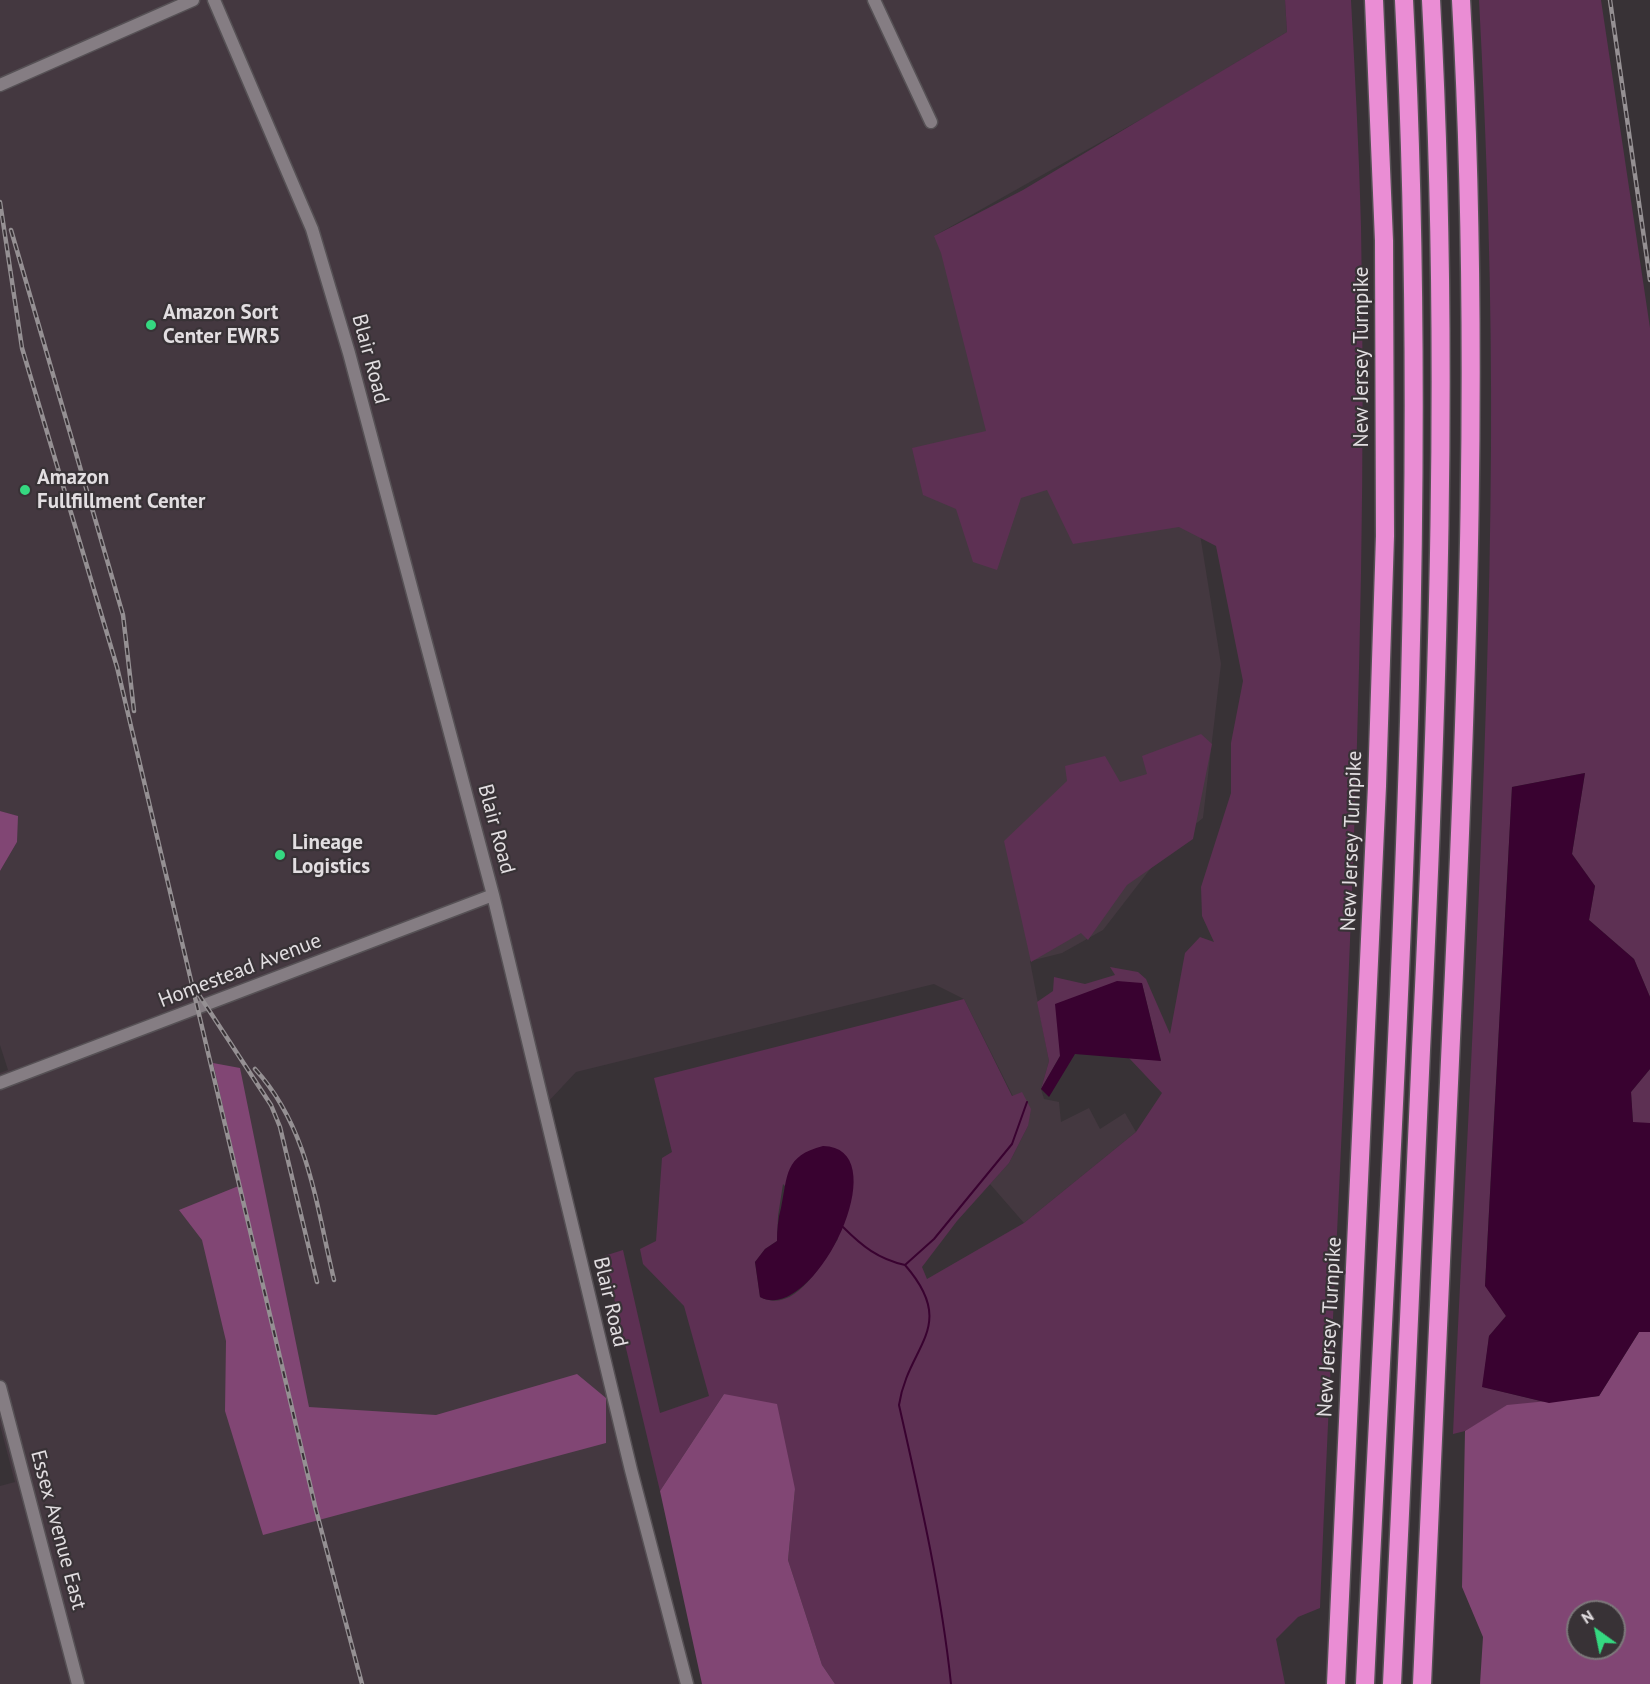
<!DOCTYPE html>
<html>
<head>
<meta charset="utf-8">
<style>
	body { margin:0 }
	#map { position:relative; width:1650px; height:1684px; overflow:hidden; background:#383236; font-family:"PT Sans",sans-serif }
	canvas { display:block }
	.north { position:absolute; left:1566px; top:1600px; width:60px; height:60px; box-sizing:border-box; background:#383236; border:2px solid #7c777a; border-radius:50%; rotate:327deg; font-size:16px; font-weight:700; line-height:24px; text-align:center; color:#e2dee1 }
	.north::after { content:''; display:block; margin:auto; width:21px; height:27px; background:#35d881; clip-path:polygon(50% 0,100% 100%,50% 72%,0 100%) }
</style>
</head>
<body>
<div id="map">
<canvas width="1650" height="1684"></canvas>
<div class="north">N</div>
</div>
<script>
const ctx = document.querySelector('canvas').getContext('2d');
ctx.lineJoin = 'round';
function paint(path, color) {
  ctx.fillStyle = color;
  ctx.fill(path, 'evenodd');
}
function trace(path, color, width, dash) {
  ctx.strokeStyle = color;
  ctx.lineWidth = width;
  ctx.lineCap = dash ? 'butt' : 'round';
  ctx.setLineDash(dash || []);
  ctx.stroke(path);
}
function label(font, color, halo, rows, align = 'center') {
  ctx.font = font + ' "PT Sans",sans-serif';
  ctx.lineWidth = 4.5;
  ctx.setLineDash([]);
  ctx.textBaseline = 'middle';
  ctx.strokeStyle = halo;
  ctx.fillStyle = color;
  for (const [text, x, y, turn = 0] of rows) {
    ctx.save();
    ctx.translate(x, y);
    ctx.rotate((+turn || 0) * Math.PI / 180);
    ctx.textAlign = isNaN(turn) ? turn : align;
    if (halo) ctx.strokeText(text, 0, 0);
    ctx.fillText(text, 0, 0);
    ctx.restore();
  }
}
paint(new Path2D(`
	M0,0H1285L1287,32L1154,112L934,236L1136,139L1221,664L1203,818L1168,846L1103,930L1062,953L1030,961L1049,1061L1041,1089L1044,1099L1059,1102L1061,1122L1089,1108L1100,1129L1125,1113L1136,1132L1024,1223L990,1184L1009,1163L1028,1126L964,999L934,984L576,1072L547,1103L685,1684H0V1486L15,1482L0,1425V1073L8,1070L0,1045V871L17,842V816L0,811Z`), '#443840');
paint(new Path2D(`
	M1285,0H1351C1355,75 1359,151 1361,226C1370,687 1339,1148 1320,1608L1298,1617L1276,1639L1285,1684H835L822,1665L788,1560L795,1489L724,1394L660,1491L604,1256L623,1250L660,1413L709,1396L684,1306L643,1264L640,1249L656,1241L662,1158L672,1152L654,1078L964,999L1012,1096L1022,1092L1031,1109L1028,1126L1009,1163L957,1221L922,1267L927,1279L1024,1223L1136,1132L1162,1093L1129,1058L1161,1060L1142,984L1060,1056L1041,1089L1049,1061L1037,1002L1053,991L1054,977L1085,984L1115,975L1110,967L1138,972L1146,979L1170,1034L1185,953L1200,937L1214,942L1202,916L1201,887L1231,793V743L1243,681L1216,546L1179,527L1073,544L1047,490L1021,498L997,570L973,562L956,509L923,495L912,448L986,431L941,253L934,236L1023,190L1287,32ZM783,1184L838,1239C822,1262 796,1315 760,1297L755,1262L765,1249L777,1241L778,1216Z
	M1479,0H1601L1650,328V997L1634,959L1589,920L1595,886L1572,854L1585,773L1512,787L1485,1285L1506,1316L1489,1336L1483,1387L1549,1403L1507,1406L1465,1431L1453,1434C1468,1105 1489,776 1491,447C1492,298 1487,149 1479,0Z
	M1201,734L1212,744L1193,839L1127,885L1088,940L1081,933L1031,962L1004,841L1067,781L1065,766L1105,756L1120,782L1147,774L1142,756Z
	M1650,1069V1123H1633L1631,1092Z`), '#5d3053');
paint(new Path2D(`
	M0,811L18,816L17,842L0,871Z
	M213,1063L240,1068L309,1407L436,1415L577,1374L606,1398V1443L263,1535L225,1411L226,1341L202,1240L179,1210L241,1185Z
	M1639,1332H1650V1684H1480L1483,1637L1462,1587L1465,1431L1507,1405L1599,1396ZM1578,1612H1614V1648H1578Z
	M724,1394L777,1404L795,1489L788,1560L822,1665L835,1684H702L660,1491Z`), '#814674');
paint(new Path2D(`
	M1585,773L1572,854L1595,886L1589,920L1634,959L1650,997V1069L1631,1092L1633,1122L1650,1123V1332H1639L1599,1396L1549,1403L1482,1387L1489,1336L1506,1316L1485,1286L1512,787Z
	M1117,981L1142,983L1161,1061L1075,1054L1049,1097L1041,1089L1060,1056L1055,1004Z
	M823,1146C900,1147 814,1326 760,1297L755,1262L765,1249L777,1241C777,1229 778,1219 781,1208C788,1175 784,1156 823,1146Z`), '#390230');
trace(new Path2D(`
	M843,1227C862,1246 878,1259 905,1265L934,1239L1012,1144L1027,1102
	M905,1265C959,1327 908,1345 899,1405C920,1498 941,1589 951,1684`), '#390230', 2);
const minor = new Path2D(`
	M214,0L312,229L349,353L493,895L631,1470L687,1684
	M874,0L931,122
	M0,85L193,0
	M0,1083L493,895
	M0,1387L78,1684`);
const highway = new Path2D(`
	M1336,1684L1377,786L1385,536L1384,241L1374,0
	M1365,1684C1391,1123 1433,561 1404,0
	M1392,1684C1402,1473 1412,1261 1421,1050C1438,699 1450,350 1431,0
	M1422,1684C1432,1461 1442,1238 1452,1016C1468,677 1480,339 1461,0`);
trace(minor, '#565155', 15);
trace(highway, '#565155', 21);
trace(minor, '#857d83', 12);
trace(highway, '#ea8dd4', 18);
const rail = new Path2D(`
	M1610,0L1650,280
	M0,202L22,348L117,667L316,1510L362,1684
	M11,230L123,615L134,711
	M199,995L271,1105L280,1127L317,1282
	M255,1069C309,1128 316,1205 334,1280`);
trace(rail, '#959093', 4.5);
trace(rail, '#383236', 2, [7]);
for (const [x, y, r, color] of [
	[151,325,6,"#35d881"],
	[25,490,6,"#35d881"],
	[280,855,6,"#35d881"]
]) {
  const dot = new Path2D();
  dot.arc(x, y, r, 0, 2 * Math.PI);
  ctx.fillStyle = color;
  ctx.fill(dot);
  trace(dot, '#383236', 2);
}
label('bold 21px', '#e2dee1', '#383236', [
	["Amazon Sort",163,313],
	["Center EWR5",163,337],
	["Amazon",37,478],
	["Fullfillment Center",37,502],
	["Lineage",292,843],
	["Logistics",292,867]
], 'left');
label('21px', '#e2dee1', '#383236', [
	["New Jersey Turnpike",1362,357,-90],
	["Blair Road",370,359,75],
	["Blair Road",496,829,75],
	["New Jersey Turnpike",1352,841,-88],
	["Homestead Avenue",240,971,-21],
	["Blair Road",610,1302,77],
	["New Jersey Turnpike",1330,1327,-87],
	["Essex Avenue East",58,1530,75]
]);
</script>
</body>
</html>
